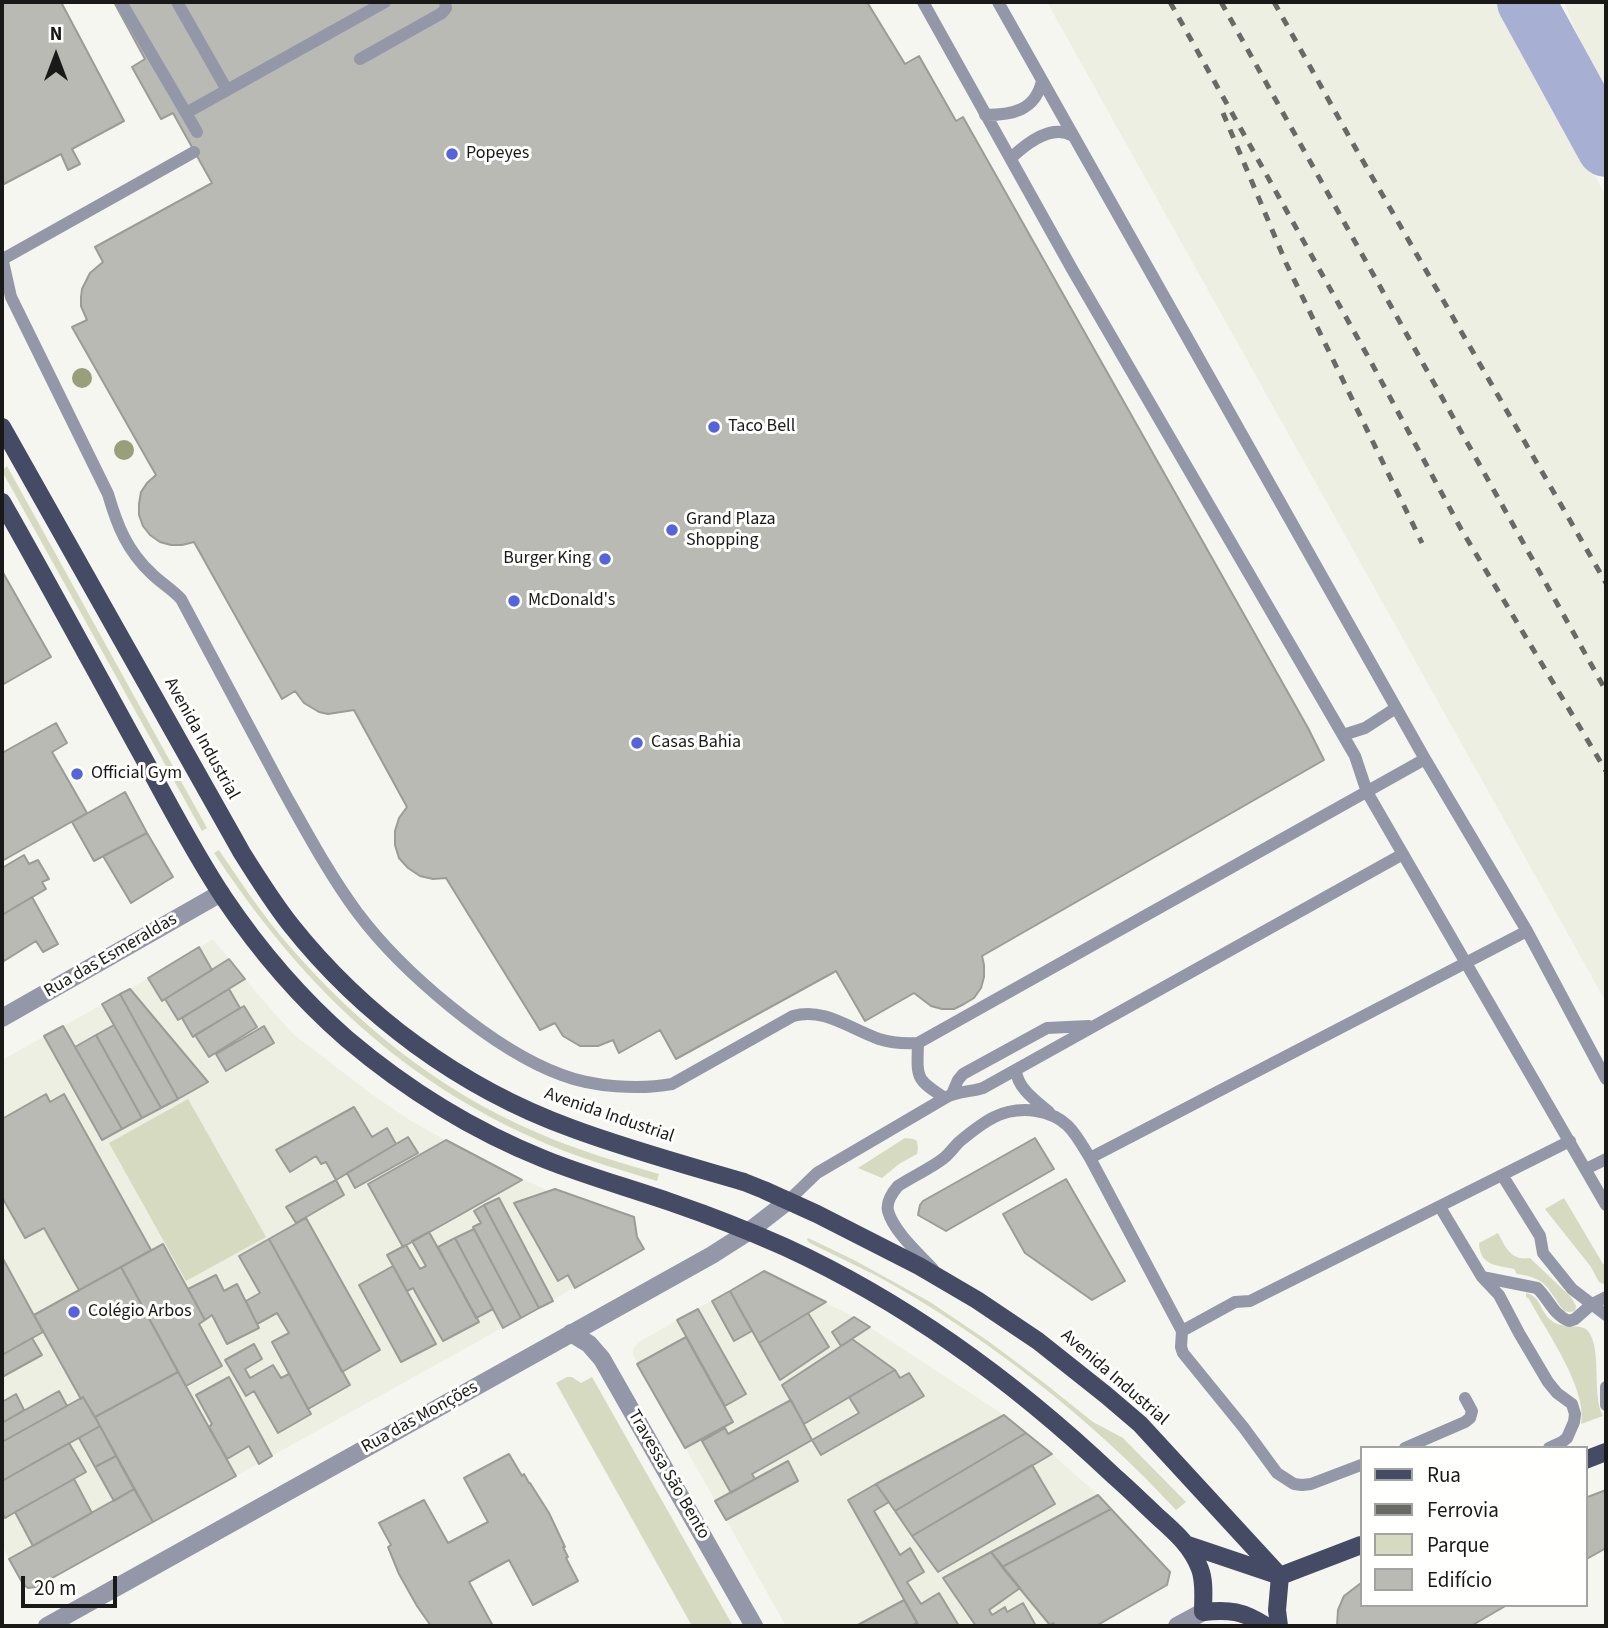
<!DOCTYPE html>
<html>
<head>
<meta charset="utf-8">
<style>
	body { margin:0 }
	#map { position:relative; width:1608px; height:1628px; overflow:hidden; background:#f5f6f0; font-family:"Source Sans 3",sans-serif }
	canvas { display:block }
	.frame { position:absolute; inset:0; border:4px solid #191917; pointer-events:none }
	.legend { position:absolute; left:1360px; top:1446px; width:228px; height:161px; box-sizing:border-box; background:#fffffe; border:2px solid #a3a3a2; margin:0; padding:9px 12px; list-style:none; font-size:21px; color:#191917 }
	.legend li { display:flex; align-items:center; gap:14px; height:35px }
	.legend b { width:35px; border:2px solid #a3a3a2 }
	.north { position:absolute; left:21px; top:21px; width:70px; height:70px; -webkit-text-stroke:5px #fffffe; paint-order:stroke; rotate:0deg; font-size:19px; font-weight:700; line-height:28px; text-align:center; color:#191917 }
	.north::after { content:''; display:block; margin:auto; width:24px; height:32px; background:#191917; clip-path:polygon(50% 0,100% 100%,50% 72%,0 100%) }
	.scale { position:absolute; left:21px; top:1576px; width:96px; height:32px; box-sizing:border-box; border:4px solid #191917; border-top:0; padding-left:9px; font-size:21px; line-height:24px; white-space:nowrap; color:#191917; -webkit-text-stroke:5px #fffffe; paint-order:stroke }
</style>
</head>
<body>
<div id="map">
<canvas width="1608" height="1628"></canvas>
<div class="frame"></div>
<ul class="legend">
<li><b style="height:9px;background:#454b65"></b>Rua</li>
<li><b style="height:9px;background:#696966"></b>Ferrovia</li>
<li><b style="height:19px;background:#d5dac0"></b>Parque</li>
<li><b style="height:19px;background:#b8bab3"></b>Edifício</li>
</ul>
<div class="north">N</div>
<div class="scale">20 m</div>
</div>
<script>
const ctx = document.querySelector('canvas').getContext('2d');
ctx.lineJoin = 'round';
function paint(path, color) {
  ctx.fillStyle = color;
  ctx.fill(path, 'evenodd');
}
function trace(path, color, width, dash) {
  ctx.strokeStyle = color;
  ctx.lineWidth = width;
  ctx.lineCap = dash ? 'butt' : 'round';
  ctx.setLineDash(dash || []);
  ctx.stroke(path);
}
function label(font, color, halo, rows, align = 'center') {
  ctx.font = font + ' "Source Sans 3",sans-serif';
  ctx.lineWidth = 6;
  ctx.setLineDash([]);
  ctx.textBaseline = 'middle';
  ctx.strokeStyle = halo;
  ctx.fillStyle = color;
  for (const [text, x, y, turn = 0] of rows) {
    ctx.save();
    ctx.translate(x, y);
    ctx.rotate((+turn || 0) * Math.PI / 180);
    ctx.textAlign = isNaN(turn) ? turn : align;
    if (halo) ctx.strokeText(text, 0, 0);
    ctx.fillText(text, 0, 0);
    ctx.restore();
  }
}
paint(new Path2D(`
	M1047,2H1499L1606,196V1002Z
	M1564,2H1606V100L1570,17Z
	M213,939L260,997L293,1034L374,1096L411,1121L487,1163L549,1191L635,1222L637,1237L644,1249L36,1587L28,1588L23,1584L2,1546V1060L130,989Z
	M764,1271L854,1317L1004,1415L1052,1454L1098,1495L1170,1572L1167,1585L1096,1626H786L633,1355V1349L639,1342Z`), '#ecefe1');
paint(new Path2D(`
	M7,466L207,828L202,831L2,471Z
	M219,850C240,881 261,913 285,941C354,1022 439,1091 538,1133C577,1150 618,1162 659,1174L657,1181C615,1168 571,1156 531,1137C391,1073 298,979 214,853Z
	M188,1099L266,1237L186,1281L109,1143Z
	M905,1138L913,1139L917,1141L918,1148L917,1154L899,1164L882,1178L858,1168Z
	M1564,1198L1603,1264L1606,1263V1285L1599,1282L1591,1267L1545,1209Z
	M1498,1233C1506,1248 1511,1261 1530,1258L1571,1297L1576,1306L1575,1311L1569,1312L1564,1311C1547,1289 1548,1278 1517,1274L1514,1269C1496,1265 1480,1266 1479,1243Z
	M808,1238L854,1260L930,1302L988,1341L1043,1382L1093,1422L1123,1438L1186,1502L1176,1510C1093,1420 985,1335 877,1276C855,1265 832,1254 810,1243L807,1240Z
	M1526,1293C1541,1296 1540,1312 1551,1320C1562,1330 1579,1323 1587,1330C1603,1346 1591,1395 1603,1416L1581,1424C1588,1389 1546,1331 1529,1299L1526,1297Z
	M567,1377H572L581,1383L592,1377L733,1626H692L556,1383Z`), '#d5dac0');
trace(new Path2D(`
	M1526,2L1606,148`), '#a7b0d3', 58);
const building = new Path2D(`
	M2,2H61L124,121L72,149L80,164L68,170L61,154L4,184L2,180Z
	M114,2H867L905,64L919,56L956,121L963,117L1308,728L1324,760L982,956L984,965V977L981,988L974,998L964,1004L954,1009H942L931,1006L914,993L865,1021L836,971L676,1059L660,1030L619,1053L613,1040L598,1046H580L563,1036L555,1023L540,1030L446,878L433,879L420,876L408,868L399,858L395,845V831L399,818L407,807L354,710L328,714L319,712L304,703L295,691L282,699L194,542L182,545H171L160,542L150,535L143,526L139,515V504L141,492L147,483L156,475L72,327L87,320L81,306V297L82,289L90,273L103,262L95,247L212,183L173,113L161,119L132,67L145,59Z
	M2,571L51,657L2,685Z
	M56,723L67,743L52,752L87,813L2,861V753Z
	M125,792L147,833L94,861L72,822Z
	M147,833L173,877L131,903L103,856Z
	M24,855L29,864L38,860L49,879L42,882L46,889L2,915V868Z
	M32,897L58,944L43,952L36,941L4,961L2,957V915Z
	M199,947L212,970L162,1001L148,978Z
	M229,959L245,979L178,1020L165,999Z
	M130,989L208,1082L178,1099L120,994Z
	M229,989L240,1008L193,1037L182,1018Z
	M120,994L178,1099L161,1108L102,1004Z
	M244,1006L257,1027L209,1057L195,1035Z
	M114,1025L161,1108L142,1118L96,1035Z
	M63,1026L122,1129L102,1140L44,1036Z
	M264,1026L274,1043L226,1071L216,1054Z
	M96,1035L142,1118L122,1129L75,1047Z
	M46,1094L50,1102L64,1094L151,1250L79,1290L44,1228L25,1238L2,1197V1119Z
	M354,1107L372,1137L387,1128L396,1144L336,1180L326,1162L321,1164L316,1156L290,1172L276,1150Z
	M408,1137L418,1153L355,1188L347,1173Z
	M1035,1138L1054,1169L946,1231L918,1215L920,1205L923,1201Z
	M446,1140L522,1180L403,1247L368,1184Z
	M1066,1179L1125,1281L1092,1300L1025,1253L1003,1214Z
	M336,1180L344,1195L296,1223L286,1207Z
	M555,1189L634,1217L637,1237L644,1249L575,1288L568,1275L558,1281L514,1203Z
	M499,1198L553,1301L539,1308L484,1205Z
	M484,1205L539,1308L521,1318L473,1227L481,1223L474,1211Z
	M306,1218L380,1350L342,1372L269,1239Z
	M474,1229L521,1318L503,1328L455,1238Z
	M429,1232L479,1322L443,1341L413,1288L407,1291L387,1255L406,1245L420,1269L426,1266L412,1241Z
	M455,1238L493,1309L476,1318L438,1247Z
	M269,1239L350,1385L308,1409L272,1342L289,1333L277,1313L257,1324L246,1301L260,1293L239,1256Z
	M163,1244L205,1320L199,1324L222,1366L186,1386L121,1267Z
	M2,1257L43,1332L2,1355Z
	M393,1266L436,1344L401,1362L359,1285Z
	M121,1267L178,1372L95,1417L83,1397L81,1399L34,1315Z
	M764,1271L826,1302L759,1343L730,1291Z
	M216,1275L224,1291L237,1284L259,1328L227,1344L212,1315L205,1320L188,1289Z
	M730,1291L752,1331L734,1341L712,1301Z
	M698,1309L746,1394L725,1406L677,1320Z
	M808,1313L829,1347L780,1380L759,1343Z
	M854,1317L870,1327L841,1346L832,1332Z
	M686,1337L733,1422L685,1448L637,1364Z
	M32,1338L42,1355L2,1377V1355Z
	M852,1339L895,1370L804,1424L782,1385Z
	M254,1344L262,1359L245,1369L250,1378L273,1365L281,1378L289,1374L311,1414L278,1433L254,1391L246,1396L225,1360Z
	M895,1370L900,1378L909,1373L924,1396L821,1455L812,1440L859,1413L849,1397Z
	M178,1372L236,1476L153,1522L95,1417Z
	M229,1377L272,1456L259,1464L249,1446L227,1459L209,1427L212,1424L196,1395Z
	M59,1391L67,1406L2,1442V1423Z
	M16,1394L24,1410L2,1423V1402Z
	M83,1397L100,1426L2,1481V1442Z
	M791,1400L812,1440L752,1474L755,1479L731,1493L702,1441L725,1428L728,1434Z
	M1004,1415L1026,1433L895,1511L876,1484Z
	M100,1426L116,1456L95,1467L79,1438Z
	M1026,1433L1052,1454L912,1536L895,1511Z
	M69,1443L86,1472L5,1518L2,1513V1481Z
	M509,1454L522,1476L524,1474L529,1483H530L549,1513L565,1547H563L568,1557L566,1558L578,1581L533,1605L509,1560L469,1582L493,1626H431L417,1606L399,1574L388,1547L391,1545L379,1523L424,1500L448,1543L488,1522L464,1478Z
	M116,1456L134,1489L114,1501L95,1467Z
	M788,1461L798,1481L726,1520L715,1501Z
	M1032,1465L1055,1504L938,1572L912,1536Z
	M74,1479L92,1513L33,1546L15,1512Z
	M876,1484L889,1502L874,1511L900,1555L910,1548L924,1572L907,1582L921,1604L939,1593L959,1626H919L848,1500Z
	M134,1489L153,1522L36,1587L28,1588L23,1584L9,1559Z
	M1606,1490V1548L1585,1560V1498Z
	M1098,1495L1111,1509L1002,1567L991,1552Z
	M1111,1509L1170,1572L1167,1585L1096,1626H1056L1053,1623L1050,1625L1002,1567Z
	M991,1552L1020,1588L989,1610L992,1615L1005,1607L1007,1612L1023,1603L1036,1626H976L943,1578Z
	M1361,1583V1605H1507L1471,1626H1337L1338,1610L1344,1596Z
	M904,1600L917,1623L911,1626H856Z`);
paint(building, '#b8bab3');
trace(building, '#9b9c96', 2);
trace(new Path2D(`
	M121,2L186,113L385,2
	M177,2L227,90
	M923,2L1072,269L1355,756L1367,792L1606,1205
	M998,2L1425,759L1527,931L1606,1079
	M360,59L442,13L446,8L445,2
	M186,113L197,132
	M985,115C1012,115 1035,111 1042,81
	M1011,158C1027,143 1052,123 1073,136
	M2,257L11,297L108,494C117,525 127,551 152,574C161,583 172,589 181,599C215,662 249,726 283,790C306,831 329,874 357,912C401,971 493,1050 562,1075C593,1087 639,1090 672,1084L793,1016C824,1007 850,1029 879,1039C892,1043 904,1044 918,1043L1425,759
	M3,259L194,152
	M1343,735L1365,728L1396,708
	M918,1043C917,1078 915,1079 945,1098
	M1016,1070C1017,1088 1036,1101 1049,1112
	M952,1094L958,1080L963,1074L1047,1028L1089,1026
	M1090,1158L1527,931
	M1586,1169L1606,1159
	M1502,1175L1540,1236L1543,1253L1572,1289L1606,1315
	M788,1201L817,1173L945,1098C957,1091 971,1092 983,1088L1403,854
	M1440,1207L1482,1277L1499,1295L1519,1333L1548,1382L1557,1393L1572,1404L1575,1414L1574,1422L1567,1438L1562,1442L1549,1448
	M933,1269C919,1254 894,1232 888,1211C886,1202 892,1193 898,1186C913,1176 930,1169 944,1158C950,1153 954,1147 959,1142C983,1122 1003,1106 1036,1111C1067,1116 1075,1133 1090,1158L1182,1331L1181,1347L1183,1353L1244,1428L1277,1473L1294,1484L1302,1485L1311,1484L1361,1465
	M1482,1277L1537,1288C1549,1299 1553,1315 1569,1321L1575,1319L1592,1304L1606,1297
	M1182,1331L1235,1302L1250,1301L1570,1141
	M1606,1387V1405
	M1405,1448L1465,1422L1470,1418L1472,1411L1465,1398`), '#9397a7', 12);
trace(new Path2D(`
	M2,1018L221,893
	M571,1333L589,1344L602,1359L754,1626`), '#9397a7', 18);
trace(new Path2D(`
	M47,1626L712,1255L748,1232L788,1201
	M1177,1626L1203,1612`), '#9397a7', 18);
trace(new Path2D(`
	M2,427L242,853C257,877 272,901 290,924C362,1015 461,1088 571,1128C627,1149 686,1165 744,1182L764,1190L817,1214L919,1266L977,1300L1038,1341L1106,1395L1140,1424L1280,1576
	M2,502C50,586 96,672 143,757C169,804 194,853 224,898C259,950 300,998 347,1039C406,1089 472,1130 544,1159C586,1176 630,1188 673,1203C711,1216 749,1231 785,1247C907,1303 1017,1384 1114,1476C1129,1489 1143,1503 1158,1517C1175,1532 1192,1547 1200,1569C1205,1582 1203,1598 1203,1612C1229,1609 1243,1611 1266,1626
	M1585,1460L1606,1452
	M1188,1545L1277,1575
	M1280,1576L1361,1545
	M1279,1626L1277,1610L1280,1576`), '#454b65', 18);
trace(new Path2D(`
	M1170,2L1371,362L1461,529L1606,771
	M1221,2L1606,691
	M1274,2L1356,149L1606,583
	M1223,113L1286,263L1422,543`), '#696966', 5, [9, 9]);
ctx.fillStyle = '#999e7b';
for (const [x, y] of [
	[82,378],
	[124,450]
]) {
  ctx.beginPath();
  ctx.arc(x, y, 10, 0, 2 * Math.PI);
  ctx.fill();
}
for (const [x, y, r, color] of [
	[452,154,7,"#5664db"],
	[714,427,7,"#5664db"],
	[672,530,7,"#5664db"],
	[605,559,7,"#5664db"],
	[514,601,7,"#5664db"],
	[637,743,7,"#5664db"],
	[77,774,7,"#5664db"],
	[74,1312,7,"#5664db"]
]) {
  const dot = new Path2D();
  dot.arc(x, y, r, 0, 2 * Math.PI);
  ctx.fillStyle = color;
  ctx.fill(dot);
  trace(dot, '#fffffe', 2.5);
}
label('18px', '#191917', '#fffffe', [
	["Popeyes",466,154],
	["Taco Bell",728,427],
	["Grand Plaza",686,520],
	["Shopping",686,541],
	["Burger King",591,559,"right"],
	["McDonald's",528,601],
	["Casas Bahia",651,743],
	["Official Gym",91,774],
	["Colégio Arbos",88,1312]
], 'left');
label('18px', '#191917', '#fffffe', [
	["Avenida Industrial",201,739,61],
	["Rua das Esmeraldas",111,956,-30],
	["Avenida Industrial",609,1116,19],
	["Avenida Industrial",1114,1378,41],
	["Rua das Monções",420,1418,-29],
	["Travessa São Bento",668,1475,60]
]);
</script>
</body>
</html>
